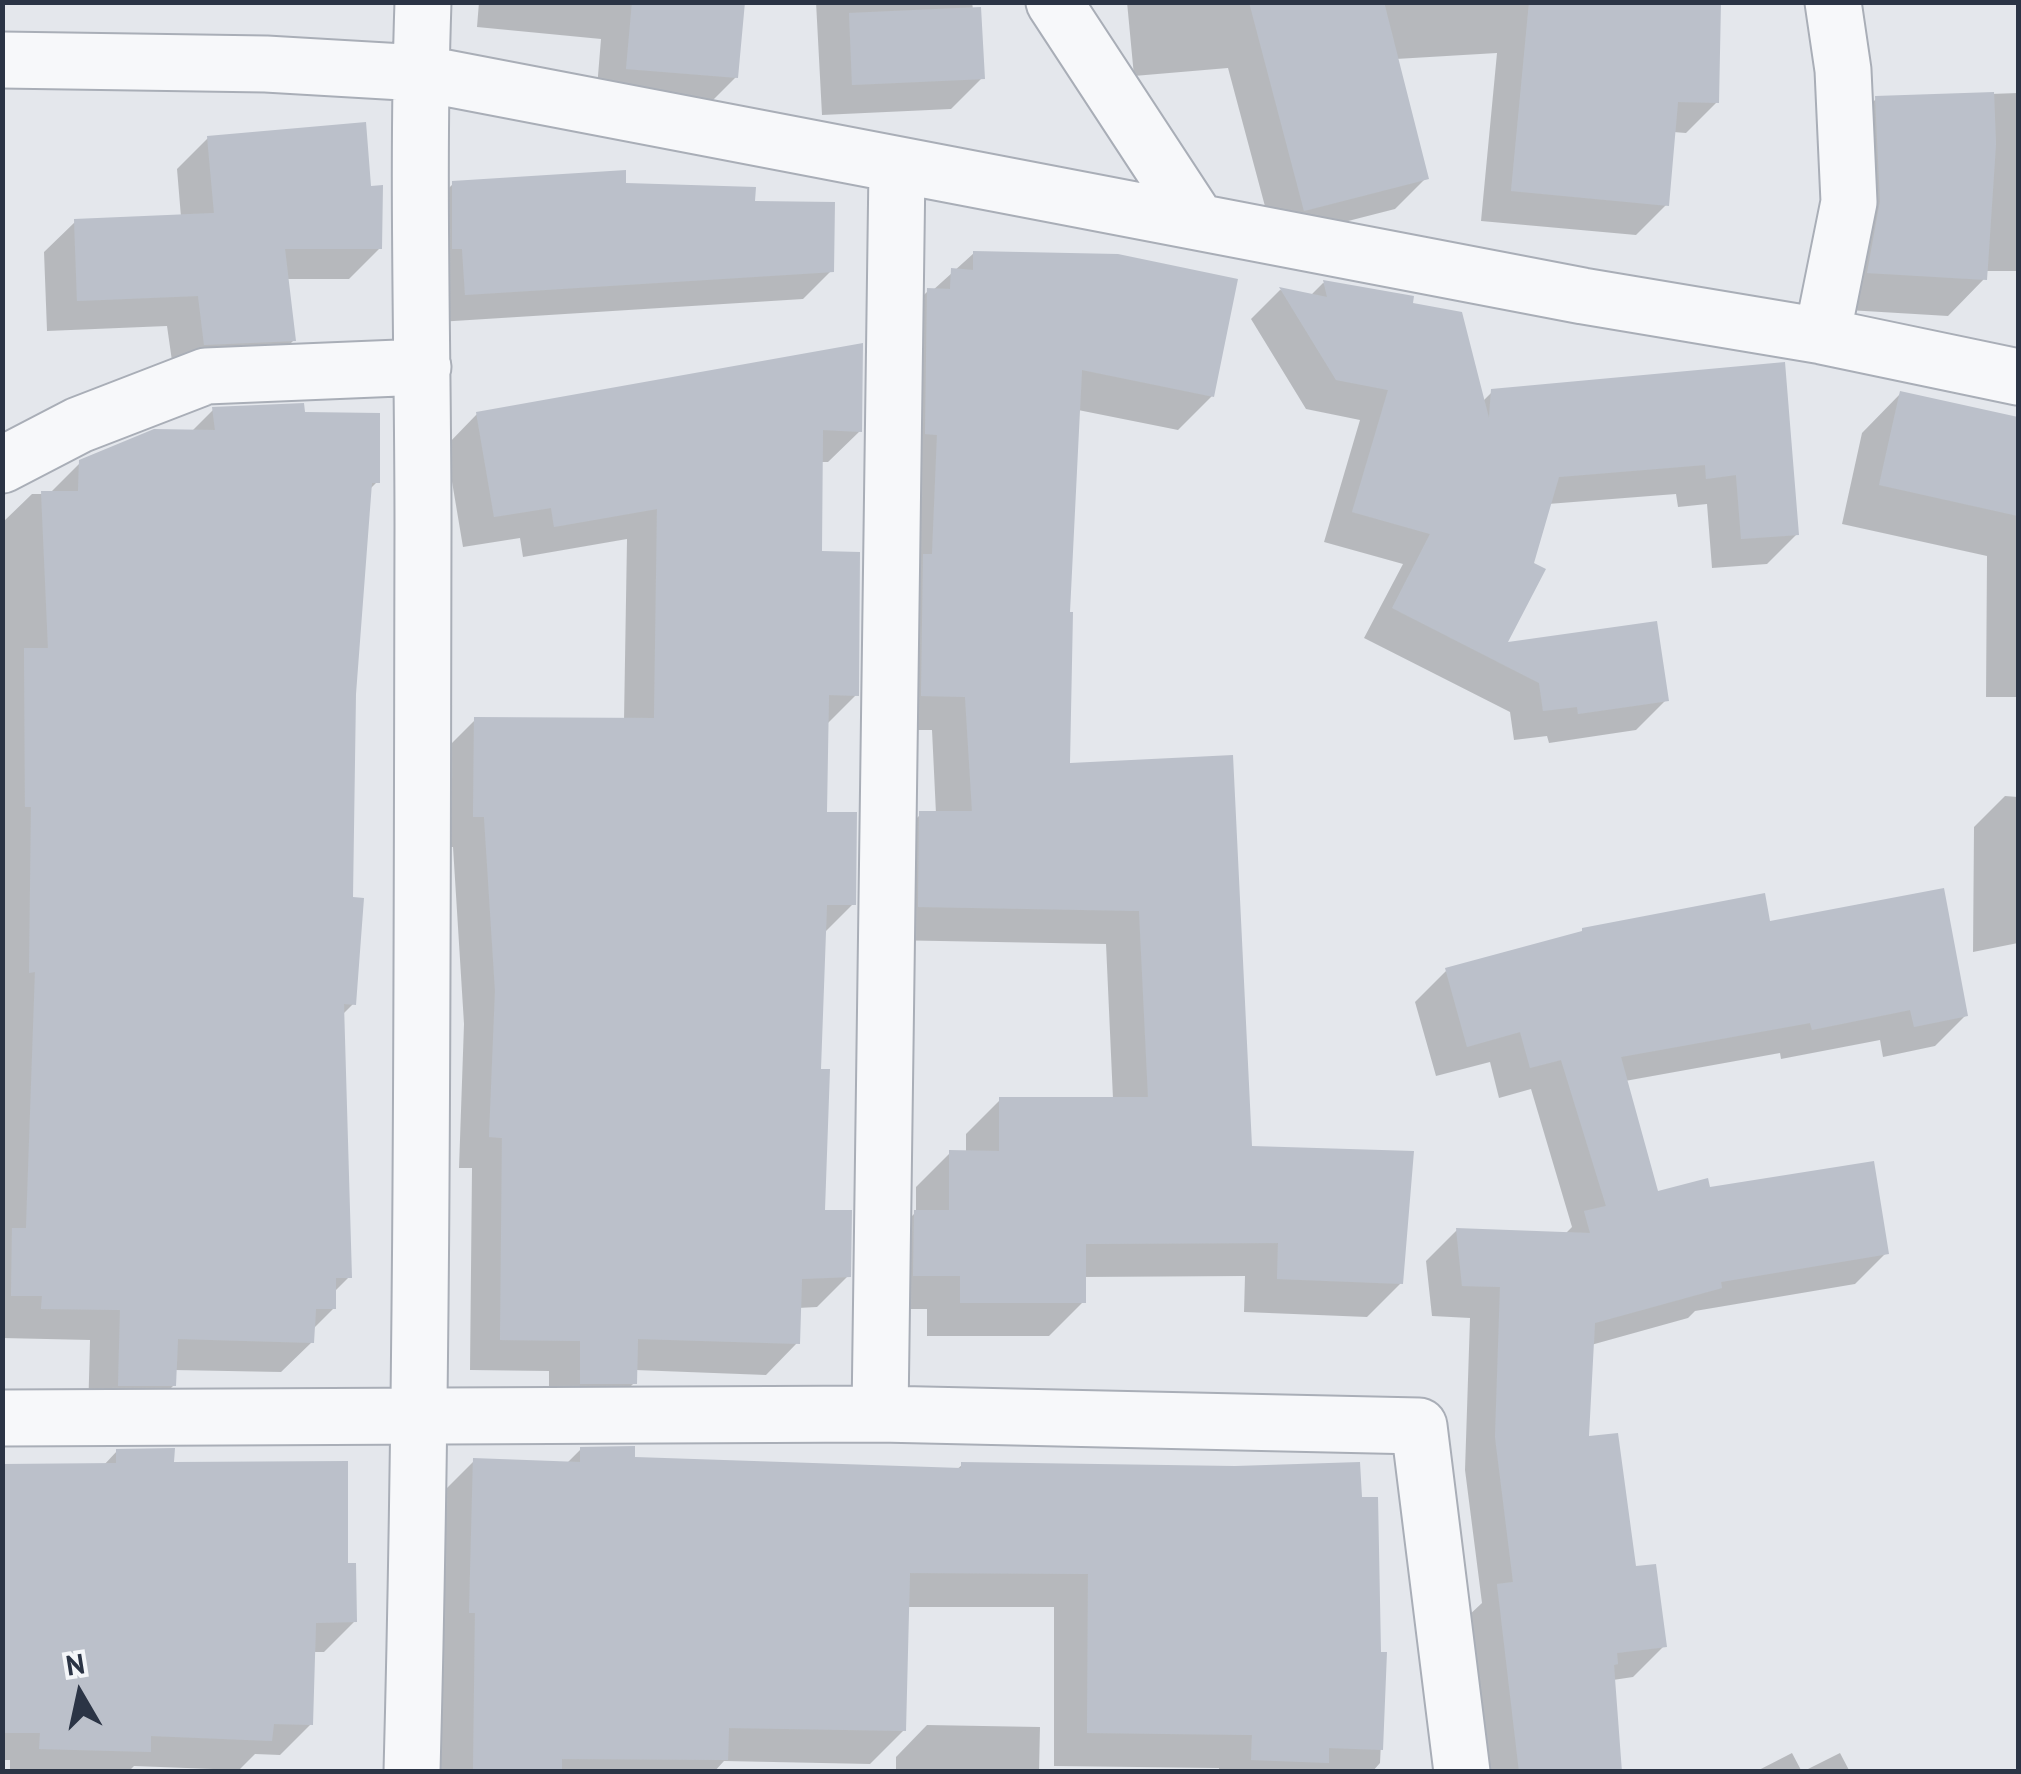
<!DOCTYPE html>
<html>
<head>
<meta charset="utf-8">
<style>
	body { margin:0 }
	#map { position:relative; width:2021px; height:1774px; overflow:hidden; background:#e4e7ec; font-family:"PT Sans",sans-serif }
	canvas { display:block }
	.frame { position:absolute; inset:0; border:5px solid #2b3445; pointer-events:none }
	.north { position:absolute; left:30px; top:1644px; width:100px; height:100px; -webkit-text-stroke:8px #f4f6f9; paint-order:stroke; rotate:351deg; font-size:28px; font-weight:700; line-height:40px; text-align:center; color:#2b3445 }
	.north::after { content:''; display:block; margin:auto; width:35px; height:45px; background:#2b3445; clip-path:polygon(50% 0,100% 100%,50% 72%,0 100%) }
</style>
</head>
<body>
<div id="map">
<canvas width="2021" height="1774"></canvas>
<div class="frame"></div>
<div class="north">N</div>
</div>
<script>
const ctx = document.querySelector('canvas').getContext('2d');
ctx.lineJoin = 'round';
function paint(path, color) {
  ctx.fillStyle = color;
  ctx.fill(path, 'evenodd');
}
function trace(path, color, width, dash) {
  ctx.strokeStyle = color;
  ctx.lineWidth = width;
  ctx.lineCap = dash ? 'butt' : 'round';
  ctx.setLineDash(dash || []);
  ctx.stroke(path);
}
paint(new Path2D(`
	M479,2H742L736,77L705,108L596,100L601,39L477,27Z
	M816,2H972L982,78L951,109L822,115Z
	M1127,2H1670L1717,102L1686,133L1673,132L1667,204L1636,235L1481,221L1497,53L1396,59L1426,178L1395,209L1274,240L1228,68L1134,76Z
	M2018,93V271H1985L1984,279L1948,316L1831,309L1840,135L1877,98Z
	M208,138L380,248L349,279H286L294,340L263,371L174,375L167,326L47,331L44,252L75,222L181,217L177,169Z
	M453,184L753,204L831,271L803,299L438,322L425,211Z
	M974,253L1212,396L1178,430L1078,410L1068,615V766L1231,758L1250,1149L1401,1283L1367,1317L1244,1312L1245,1276L1083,1277V1302L1049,1336H927V1309H880L881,1247L916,1212V1187L950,1153H966V1134L1000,1100L1113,1099L1106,944L885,940L886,848L921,814H936L932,730H888L893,325L928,291H932Z
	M1323,283L1411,298L1410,305L1482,402L1493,391L1782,364L1797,534L1767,564L1712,568L1707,504L1678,507L1676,494L1548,504L1504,646L1666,700L1636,730L1549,743L1547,736L1514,740L1510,712L1364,638L1403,564L1324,542L1360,420L1306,409L1251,319L1280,290L1310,296Z
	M1901,393L2018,420V697H1986L1987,556L1842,524L1862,433Z
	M214,409L303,415L377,482L369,490L354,694L350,899L353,1004L342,1015L349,1277L334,1292V1308L312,1330V1342L281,1372L174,1370V1385L143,1416H88L90,1340L2,1338V523L32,494H49L81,462L190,433Z
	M477,414L860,431L828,462H820L819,554L856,695L826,725L825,814L853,904L823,934L818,1071L823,1213L848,1276L817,1307L798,1308L797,1343L766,1375L635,1370L634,1383L603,1414H549V1371L470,1370L472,1168H459L464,1024L453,847H443L444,751L475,720H624L627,539L523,557L520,538L463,547L446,446Z
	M2005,796L2018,797V943L1973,952L1974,827Z
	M1768,924L1966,1015L1935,1046L1883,1057L1880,1040L1781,1059L1780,1053L1625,1081L1657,1195L1708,1189L1886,1253L1855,1284L1695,1311L1688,1318L1591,1345L1587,1439L1664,1646L1633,1677L1613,1680L1620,1772H1478L1467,1617L1482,1603L1465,1470L1470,1318L1432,1316L1426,1261L1457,1230L1565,1234L1572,1227L1531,1089L1499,1098L1490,1062L1436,1076L1415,1002L1446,971Z
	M581,1449L633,1459L956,1470L962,1465L1385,1655L1380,1763L1372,1772H1219V1768L1054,1766V1607H907L904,1730L870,1764L724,1761L714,1772H441L440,1495L474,1461L566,1464Z
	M117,1451L172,1464L346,1565L355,1621L324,1652H313L311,1724L280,1755L255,1754L239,1770L134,1766L128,1772H10V1760H2V1466H103Z
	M927,1725L1040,1727L1039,1772H896V1757Z
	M1792,1753L1802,1772H1755Z
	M1840,1753L1850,1772H1802Z`), '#0003');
paint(new Path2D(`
	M632,2H745L738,78L626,69Z
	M1249,2H1384L1429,179L1304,211Z
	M1529,2H1721L1719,103L1678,102L1669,206L1511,191Z
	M981,7L985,79L852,85L849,13Z
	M1994,92L1996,144L1987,280L1867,273L1880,201L1875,96Z
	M366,122L371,186L383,185L382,249H285L296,341L204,345L198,296L77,301L74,219L214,213L207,136Z
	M626,170V183L756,187L755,201L835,202L834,272L465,295L462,249H452V181Z
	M973,251L1118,254L1238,279L1214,397L1082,370L1070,612H1073L1070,763L1233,755L1252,1146L1414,1151L1403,1284L1277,1279L1278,1243L1086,1244V1303H960V1276H913L914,1210H949V1150L999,1151V1097H1148L1139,911L918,907L919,811H972L965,697L921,696L923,554H932L937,435L925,434L927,288L950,289L951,268L973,270Z
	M1323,280L1414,296L1413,303L1462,312L1489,418L1491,389L1785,362L1799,535L1741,539L1736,475L1706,479L1705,465L1559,477L1534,563L1546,569L1508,642L1657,621L1669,701L1578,714L1577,707L1543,711L1539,683L1392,608L1430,534L1352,512L1388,390L1336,380L1279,287L1327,297Z
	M863,343L862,432L823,430L822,551L860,552L859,696L829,695L827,812H857L856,905H827L821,1069H830L825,1210H852L851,1277L802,1279L800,1344L638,1339L637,1384H580V1341L500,1340L502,1138L489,1137L495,991L484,817H473L474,717L654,718L657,509L554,527L551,508L494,517L476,412Z
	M1900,391L2018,417V516L1879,485Z
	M304,403L305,412L380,413V483H372L356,694L353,897L364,898L356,1005L344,1004L352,1278H336V1309H316L314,1343L178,1339L176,1386H118L120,1310L41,1309L42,1296H11L12,1228H26L35,972L29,973L31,807H25L24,648H48L41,491H78L79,460L154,429L215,430L212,407Z
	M1944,888L1968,1016L1914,1027L1910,1010L1812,1030L1810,1023L1621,1057L1658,1191L1708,1178L1710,1187L1874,1161L1889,1254L1721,1282L1722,1288L1595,1323L1589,1436L1618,1433L1636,1566L1656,1564L1667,1647L1617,1653L1618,1664L1614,1665L1622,1772H1519L1497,1584L1513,1582L1495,1437L1500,1287L1462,1286L1456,1228L1590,1233L1584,1211L1606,1206L1561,1060L1530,1068L1520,1032L1467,1047L1445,968L1582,931V928L1765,893L1770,921Z
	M635,1446V1457L961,1468V1462L1235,1466L1360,1462L1362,1497H1378L1381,1652H1387L1383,1750L1329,1748V1763L1251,1760L1252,1735L1087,1733L1088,1574L910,1573L906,1731L729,1728L728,1760L562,1759V1772H473L475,1613H469L473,1458L580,1462V1447Z
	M175,1448L174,1462L348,1461V1563H356L357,1622L316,1623L313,1725L274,1724L272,1741L151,1736V1752L39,1749L40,1733H2V1464L116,1463V1449Z`), '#bbc0ca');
const minor = new Path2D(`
	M1054,2L1198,222
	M2,60L266,64L420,73L1583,296L1822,336L2018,377
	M1822,336L1849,202L1843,70L1833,2
	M2,465L79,425L206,376L423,367
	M880,1414L897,167
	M2,1418L880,1414L1419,1426L1462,1772
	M412,1772C423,1357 422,942 423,527C423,352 417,177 423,2`);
trace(minor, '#a9aeb7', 59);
trace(minor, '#f7f8fa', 55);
</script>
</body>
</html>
